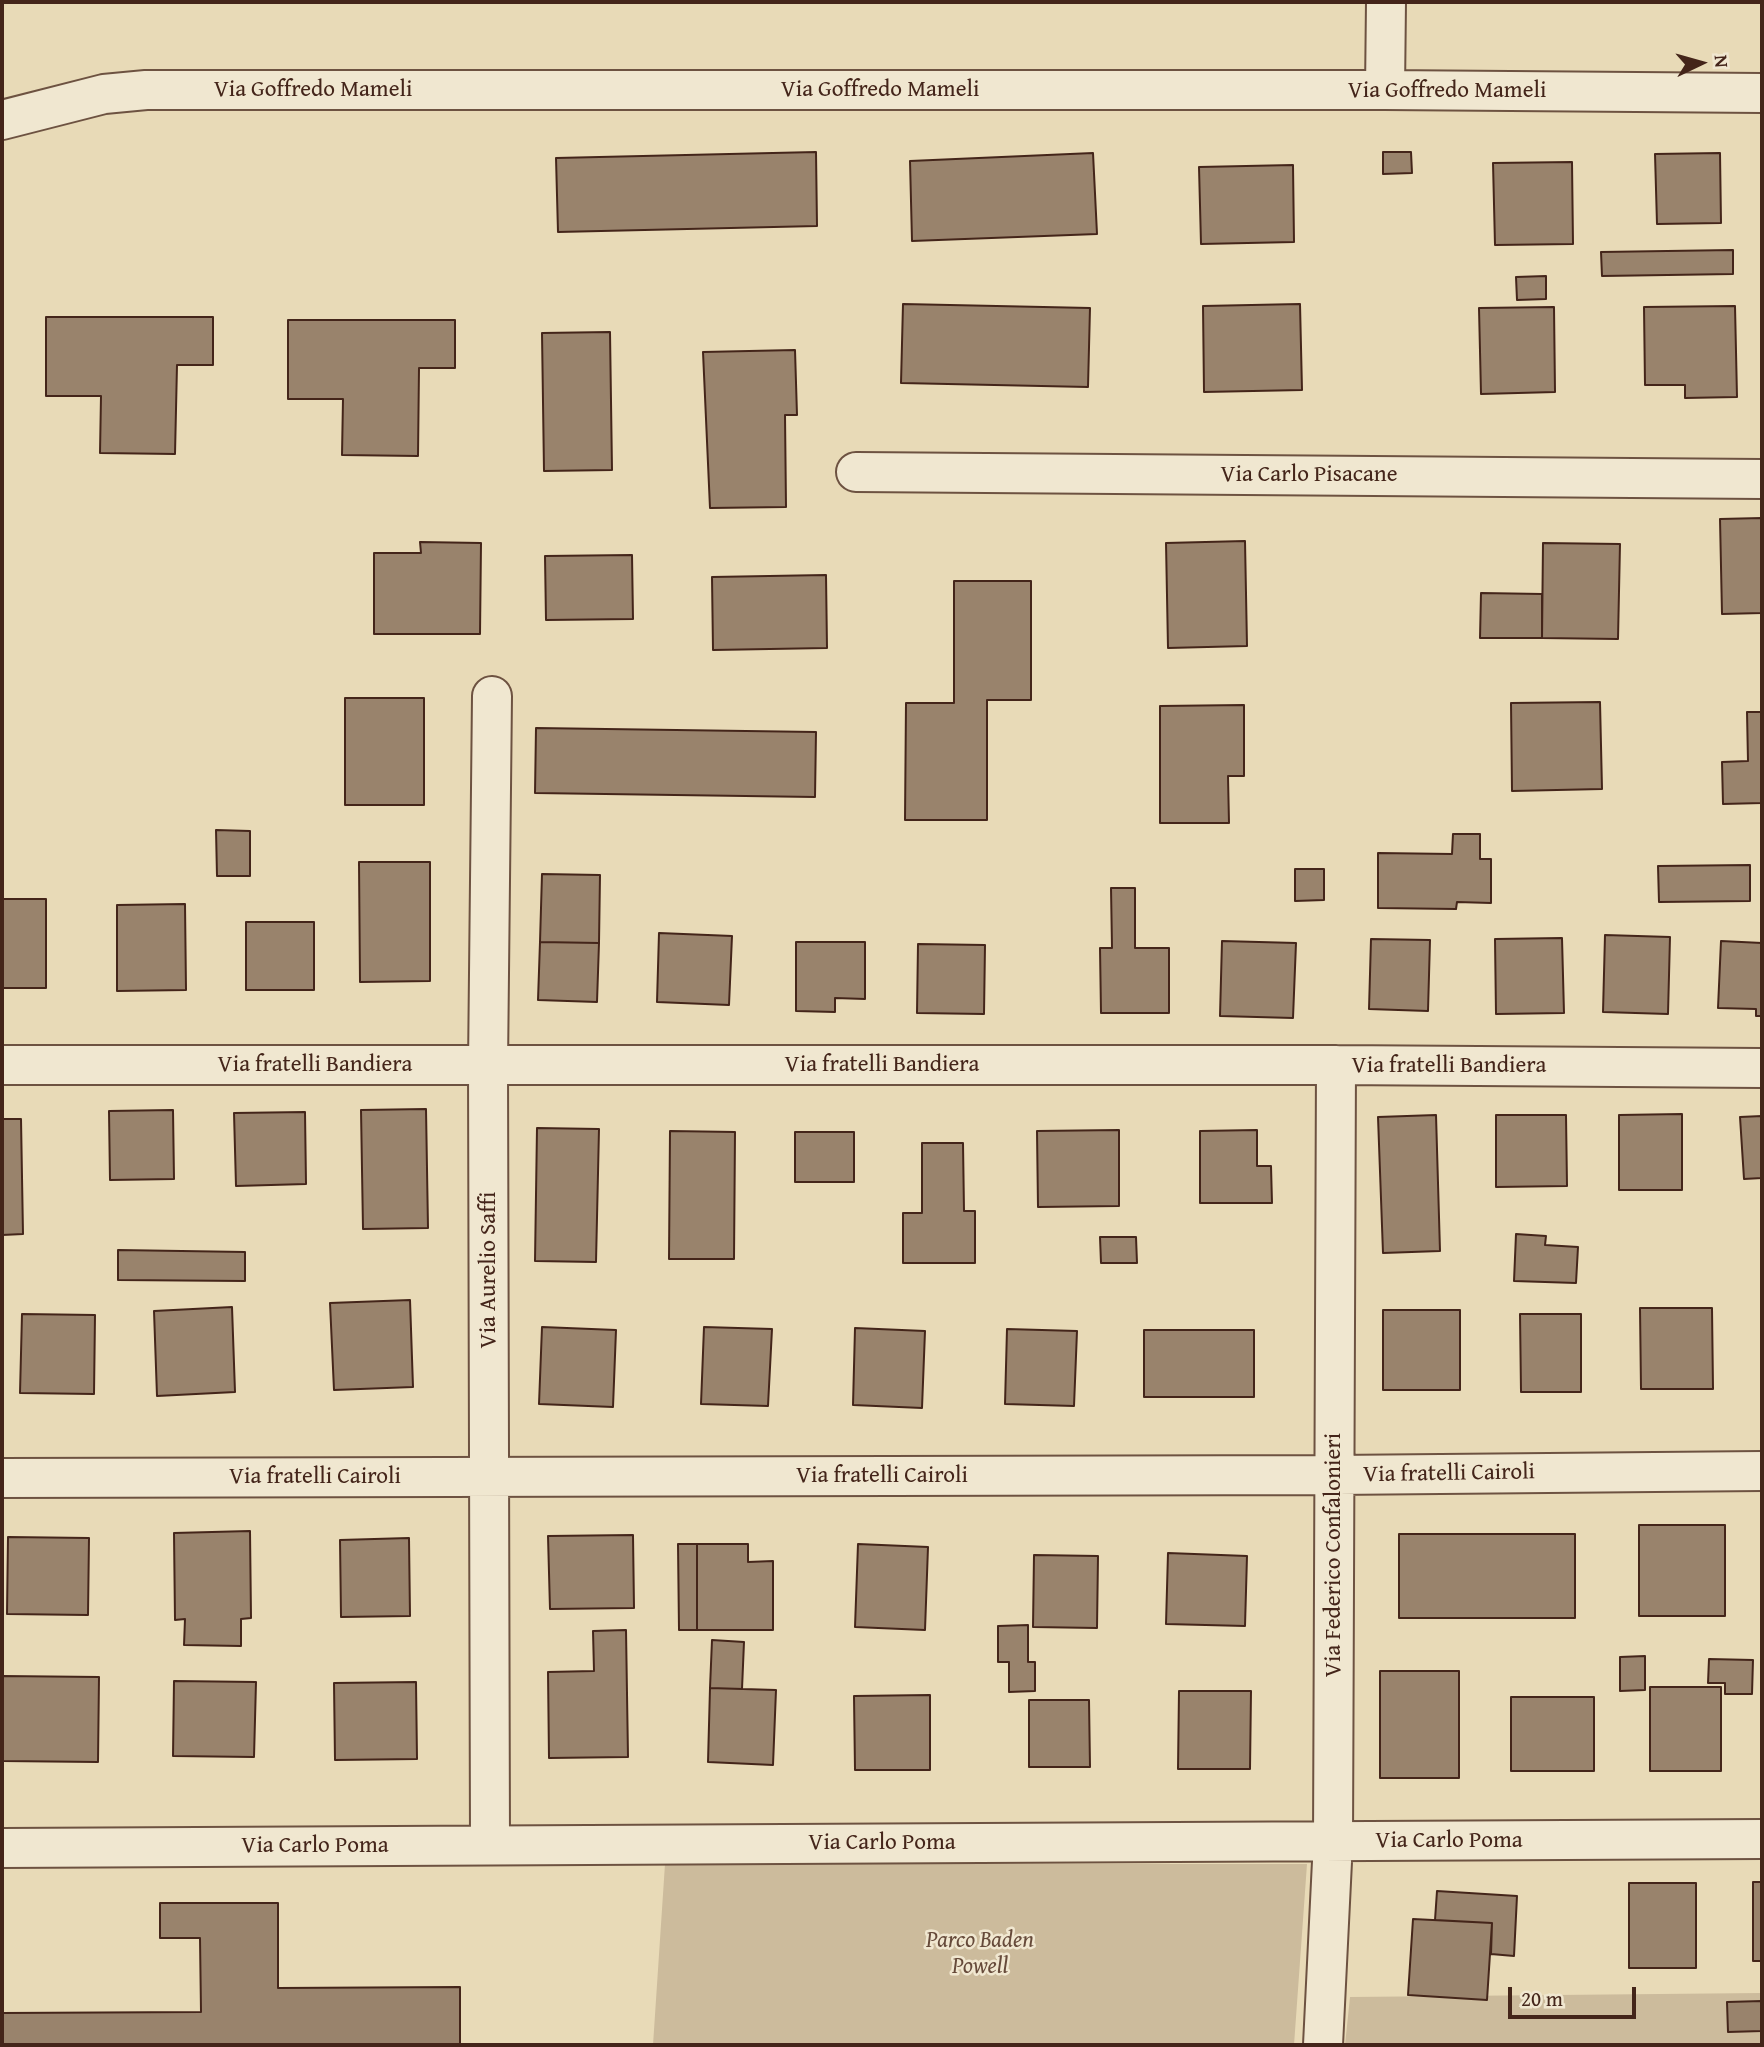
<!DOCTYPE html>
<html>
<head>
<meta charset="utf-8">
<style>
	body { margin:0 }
	#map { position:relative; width:1764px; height:2047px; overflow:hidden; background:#e8dab7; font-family:"Gentium Book Plus",serif }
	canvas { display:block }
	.frame { position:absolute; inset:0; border:4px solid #44251a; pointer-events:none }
	.north { position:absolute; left:1666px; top:28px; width:70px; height:70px; -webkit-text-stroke:5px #f0e7d0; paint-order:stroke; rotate:85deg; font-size:19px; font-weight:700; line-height:28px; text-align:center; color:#44251a }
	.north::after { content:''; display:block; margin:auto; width:24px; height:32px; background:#44251a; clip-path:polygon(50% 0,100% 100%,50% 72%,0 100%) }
	.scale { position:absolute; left:1508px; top:1987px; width:128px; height:32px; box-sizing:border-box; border:4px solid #44251a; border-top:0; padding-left:9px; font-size:21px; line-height:24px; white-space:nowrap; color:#44251a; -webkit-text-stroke:5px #f0e7d0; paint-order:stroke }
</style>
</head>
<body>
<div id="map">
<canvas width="1764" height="2047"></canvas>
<div class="frame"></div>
<div class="north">N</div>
<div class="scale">20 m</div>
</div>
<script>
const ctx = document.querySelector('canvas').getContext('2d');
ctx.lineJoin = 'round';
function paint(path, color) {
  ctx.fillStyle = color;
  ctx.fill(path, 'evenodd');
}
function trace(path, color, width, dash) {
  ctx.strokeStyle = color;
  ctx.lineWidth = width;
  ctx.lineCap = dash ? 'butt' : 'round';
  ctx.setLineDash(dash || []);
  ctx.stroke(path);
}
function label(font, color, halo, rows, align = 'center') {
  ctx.font = font + ' "Gentium Book Plus",serif';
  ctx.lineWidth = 5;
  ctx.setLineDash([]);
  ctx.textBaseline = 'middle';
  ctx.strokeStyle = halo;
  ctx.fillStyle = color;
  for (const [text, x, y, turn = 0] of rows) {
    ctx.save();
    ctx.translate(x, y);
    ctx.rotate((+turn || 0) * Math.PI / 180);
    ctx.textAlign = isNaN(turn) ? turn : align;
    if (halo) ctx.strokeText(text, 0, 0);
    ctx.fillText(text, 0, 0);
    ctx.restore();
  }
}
paint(new Path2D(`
	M665,1864H1307L1294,2045H653Z
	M1762,1993V2045H1345L1350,1997Z`), '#ccbb9c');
const building = new Path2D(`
	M816,152L817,226L558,232L556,158Z
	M1383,152H1411L1412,173L1383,174Z
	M1093,153L1097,234L912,241L910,161Z
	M1720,153L1721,223L1657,224L1655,154Z
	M1572,162L1573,244L1495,245L1493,163Z
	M1293,165L1294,242L1201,244L1199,167Z
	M1733,250V274L1602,276L1601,252Z
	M1546,276V299L1517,300L1516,277Z
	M903,304L1090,308L1088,387L901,383Z
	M1300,304L1302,390L1204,392L1203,306Z
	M1735,306L1737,397L1685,398V385H1645L1644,307Z
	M1554,307L1555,392L1481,394L1479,308Z
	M46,317H213V365H177L175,454L100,453L101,396H46Z
	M288,320H455V368H419L418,456L342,455L343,399H288Z
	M610,332L612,470L544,471L542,333Z
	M795,350L797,415H785L786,507L710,508L703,352Z
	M1762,518V613L1722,614L1720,519Z
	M1245,541L1247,646L1168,648L1166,543Z
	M420,542L481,543L480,634H374V553H421Z
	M1543,543L1620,544L1618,639L1542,638Z
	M632,555L633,619L546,620L545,556Z
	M826,575L827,648L713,650L712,577Z
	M954,581H1031V700H987V820H905L906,703H954Z
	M1481,593L1542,594V638H1480Z
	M345,698H424V805H345Z
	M1600,702L1602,789L1512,791L1511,703Z
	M1244,705V776H1228L1229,823H1160V706Z
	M1747,712H1762V803L1723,804L1722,762L1748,761Z
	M536,728L816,732L815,797L535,793Z
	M216,830L250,831V876H217Z
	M1453,834H1480V859H1491V903L1457,902L1456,909L1378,908V853L1452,854Z
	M359,862H430V981L360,982Z
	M1750,865V901L1659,902L1658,866Z
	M1295,869H1324V900L1295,901Z
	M542,874L600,875L599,943L540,942Z
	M1111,888H1135V948H1169V1013H1101L1100,948H1112Z
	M2,899H46V988H2Z
	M185,904L186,990L117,991V905Z
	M246,922H314V990H246Z
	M659,933L732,936L729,1005L657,1002Z
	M1605,935L1670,937L1668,1014L1603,1012Z
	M1562,938L1564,1013L1496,1014L1495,939Z
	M1371,939L1430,940L1428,1011L1369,1009Z
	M1222,941L1296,943L1293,1018L1220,1016Z
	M1721,941L1762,943V1016H1756V1009L1718,1008Z
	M540,942L599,943L597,1002L538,1000Z
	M796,942H865V999L835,998V1012L796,1011Z
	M918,944L985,945L984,1014L917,1013Z
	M426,1109L428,1228L363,1229L361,1110Z
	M173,1110L174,1179L110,1180L109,1111Z
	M305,1112L306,1184L236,1186L234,1113Z
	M1682,1114V1190H1619V1115Z
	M1436,1115L1440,1251L1383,1253L1378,1117Z
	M1496,1115H1566L1567,1186L1496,1187Z
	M1762,1116V1178L1744,1179L1740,1117Z
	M2,1119H21L23,1234L2,1235Z
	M537,1128L599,1129L596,1262L535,1261Z
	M1119,1130V1206L1038,1207L1037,1131Z
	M1257,1130V1166H1271L1272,1203H1200V1131Z
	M670,1131L735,1132L734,1259H669Z
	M795,1132H854V1182H795Z
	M922,1143H963L964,1211H975V1263H903V1213H922Z
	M1516,1234L1546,1236L1545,1245L1578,1247L1576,1283L1514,1281Z
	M1100,1237H1136L1137,1263H1101Z
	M118,1250L245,1252V1281L118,1280Z
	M410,1300L413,1387L334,1390L330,1303Z
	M232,1307L235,1392L157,1396L154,1311Z
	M1640,1308H1712L1713,1389H1641Z
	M1383,1310H1460V1390H1383Z
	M22,1314L95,1315L94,1394L20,1393Z
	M1520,1314H1581V1392H1521Z
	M542,1327L616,1330L613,1407L539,1404Z
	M704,1327L772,1329L768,1406L701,1404Z
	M855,1328L925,1331L922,1408L853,1405Z
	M1007,1329L1077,1331L1074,1406L1005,1404Z
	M1144,1330H1254V1397H1144Z
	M1639,1525H1725V1616H1639Z
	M250,1531L251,1618L241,1619V1646L184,1645L185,1619L175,1620L174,1533Z
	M1399,1534H1575V1618H1399Z
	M633,1535L634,1608L550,1609L548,1536Z
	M8,1537L89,1538L88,1615L7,1614Z
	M409,1538L410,1616L341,1617L340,1540Z
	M678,1544H697V1630H679Z
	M697,1544H748V1562L773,1561V1630H697Z
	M858,1544L928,1547L925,1630L855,1627Z
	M1168,1553L1247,1556L1245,1626L1166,1624Z
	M1034,1555L1098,1556L1097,1628L1033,1627Z
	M1028,1625V1662H1035V1691L1009,1692V1662H998V1626Z
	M626,1630L628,1757L549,1758L548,1672L594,1671L593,1631Z
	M712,1640L744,1642L742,1689L710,1688Z
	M1645,1656V1690L1620,1691V1657Z
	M1709,1659L1753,1660L1752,1694H1725V1683H1708Z
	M1380,1671H1459V1778H1380Z
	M2,1676L99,1677L98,1762L2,1761Z
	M174,1681L256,1682L254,1757L173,1756Z
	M416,1682L417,1759L335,1760L334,1683Z
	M1650,1687H1721V1771H1650Z
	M710,1688L776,1690L773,1765L708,1762Z
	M1179,1691H1251L1250,1769H1178Z
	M930,1695V1770H855L854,1696Z
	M1511,1697H1594V1771H1511Z
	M1029,1700H1089L1090,1767H1029Z
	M1753,1882H1762V1961H1753Z
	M1629,1883H1696V1968H1629Z
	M1437,1891L1517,1896L1514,1956L1491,1954L1492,1923L1435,1920Z
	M160,1903H278V1988L460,1987V2045H2V2013L201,2012L200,1938H160Z
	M1413,1919L1492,1923L1487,2000L1408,1995Z
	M1762,2001V2031L1728,2032L1727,2002Z`);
paint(building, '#99836c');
trace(building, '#44251a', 2);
const minor = new Path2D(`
	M1385,90L1386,2
	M2,120L104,94L146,90H1385L1762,93
	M856,472L1762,479
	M2,1065H1336L1762,1068
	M2,1478L1334,1475L1762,1471
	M490,1844L488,1065L492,696
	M2,1848L1762,1839
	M1323,2045L1333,1841L1336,1065`);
trace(minor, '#6d5241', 42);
trace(minor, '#f0e7d0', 38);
label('23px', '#44251a', '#f0e7d0', [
	["Via Goffredo Mameli",313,90],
	["Via Goffredo Mameli",880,90],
	["Via Goffredo Mameli",1447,91],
	["Via Carlo Pisacane",1309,475],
	["Via fratelli Bandiera",315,1065],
	["Via fratelli Bandiera",882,1065],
	["Via fratelli Bandiera",1449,1066],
	["Via Aurelio Saffi",489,1270,-90],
	["Via fratelli Cairoli",1449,1474,-1],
	["Via fratelli Cairoli",882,1476],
	["Via fratelli Cairoli",315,1477],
	["Via Federico Confalonieri",1334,1555,-90],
	["Via Carlo Poma",1449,1841],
	["Via Carlo Poma",882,1843],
	["Via Carlo Poma",315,1846]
]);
label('italic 23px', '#664a3a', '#f0e7d0', [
	["Parco Baden",980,1941],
	["Powell",980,1967]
]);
</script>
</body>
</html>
